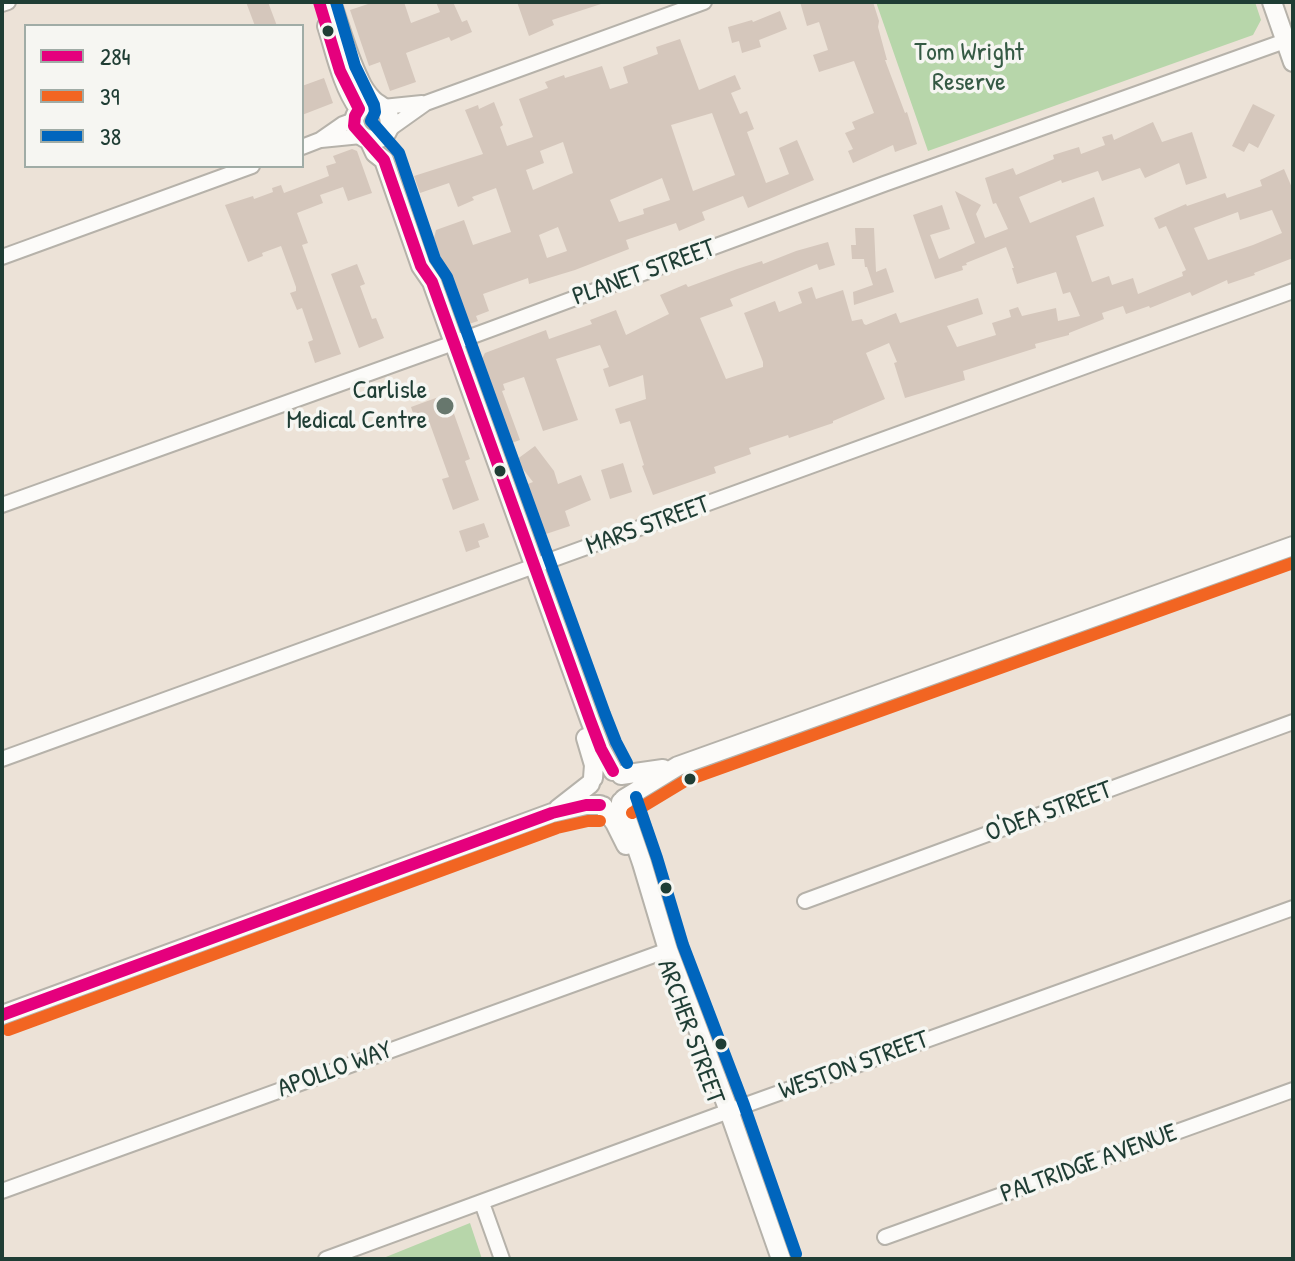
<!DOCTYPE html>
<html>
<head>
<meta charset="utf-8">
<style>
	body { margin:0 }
	#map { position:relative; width:1295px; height:1261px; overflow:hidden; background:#ece2d7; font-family:"Patrick Hand",sans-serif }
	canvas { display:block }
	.frame { position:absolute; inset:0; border:4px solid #1f3d34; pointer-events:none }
	.legend { position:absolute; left:24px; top:24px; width:280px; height:144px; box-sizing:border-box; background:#f6f6f2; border:2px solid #a0aca6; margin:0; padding:10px 14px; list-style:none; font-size:24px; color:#1f3d34 }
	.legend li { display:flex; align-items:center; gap:16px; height:40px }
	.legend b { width:40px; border:2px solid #a0aca6 }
</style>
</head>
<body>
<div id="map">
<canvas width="1295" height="1261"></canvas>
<div class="frame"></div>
<ul class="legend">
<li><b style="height:10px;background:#e5007d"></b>284</li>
<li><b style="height:10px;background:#f26522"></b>39</li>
<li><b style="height:10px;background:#0065bd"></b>38</li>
</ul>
</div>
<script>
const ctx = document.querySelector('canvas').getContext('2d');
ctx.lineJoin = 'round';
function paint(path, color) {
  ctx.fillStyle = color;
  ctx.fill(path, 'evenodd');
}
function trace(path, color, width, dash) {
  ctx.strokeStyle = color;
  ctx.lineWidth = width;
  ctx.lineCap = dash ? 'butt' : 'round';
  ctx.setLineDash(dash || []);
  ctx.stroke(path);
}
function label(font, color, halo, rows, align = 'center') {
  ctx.font = font + ' "Patrick Hand",sans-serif';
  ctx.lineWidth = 7;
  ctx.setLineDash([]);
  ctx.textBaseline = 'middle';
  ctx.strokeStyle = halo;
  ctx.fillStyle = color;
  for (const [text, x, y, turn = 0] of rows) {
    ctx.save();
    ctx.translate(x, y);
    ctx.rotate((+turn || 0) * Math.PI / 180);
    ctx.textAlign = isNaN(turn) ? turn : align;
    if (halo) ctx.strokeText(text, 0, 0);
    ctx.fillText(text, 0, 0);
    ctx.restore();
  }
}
paint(new Path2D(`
	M876,2H1255L1261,20L1253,35L928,151Z
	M470,1223L482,1259H381Z`), '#b7d6aa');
paint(new Path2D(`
	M246,2H268L277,26H255Z
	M374,2H404L411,23L440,12L436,2H453L462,22L467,20L472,32L451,41L449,37L406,53L416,82L390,91L380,62L369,66L350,10Z
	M517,2H601V4L552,20L554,25L529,36Z
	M800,2H873L879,21L878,27L887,60H885L905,113L907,112L917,144L895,152L893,145L853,163L848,151L853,149L845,133L855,129L852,122L874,113L854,61L819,72L813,55L828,50L819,22L807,26Z
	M780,11L787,29L759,40L761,47L742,53L739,41L732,43L728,27L752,20L753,22Z
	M680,39L699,90L735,75L741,89L731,93L740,114L747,111L754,129L747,132L766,183L789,174L779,148L797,140L814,180L748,208L743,196L702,212L705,220L679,231L676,223L626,240L629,249L575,270L529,284L528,278L483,294L489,311L476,316L478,321L466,325L459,322L451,298L455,297L434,238L436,230L464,220L473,245L511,232L496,188L472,197L474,200L458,207L449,183L420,193L414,176L483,154L465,110L478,105L479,109L494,102L503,125L500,127L507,146L533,137L519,99L548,88L545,82L564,75L565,78L602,66L610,89L628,83L623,67L658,54L656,47ZM712,113L735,175L693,191L671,125ZM563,142L573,173L533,190L526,170L544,163L540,151ZM662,178L670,200L643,209L644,214L619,222L610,200ZM558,227L567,251L547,258L539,235Z
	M324,78L333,103L302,115V86Z
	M1253,104L1275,115L1258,148L1249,143L1244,152L1232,146Z
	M1153,122L1162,142L1192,132L1207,178L1186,185L1179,163L1145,178L1140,168L1102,181L1098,171L1062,183L1061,180L1019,197L1030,223L1094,197L1104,226L1076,236L1092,282L1109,276L1112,285L1133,278L1138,294L1183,276L1182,272L1186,270L1166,226L1159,229L1154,218L1186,204L1187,206L1225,193L1227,198L1262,186L1260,180L1284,169L1293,190V258L1254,273L1255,275L1228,284L1227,280L1192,296L1190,292L1150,308L1149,306L1126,314L1123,306L1102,313L1104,319L1069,333V335L1035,344L1036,348L963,371L965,380L905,398L894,363L897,362L889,343L866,353L885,399L833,421V423L789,438L788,435L749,448L751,454L714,467L716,473L653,495L642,466L644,465L630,421L620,424L615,409L646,399L643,375L609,387L603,369L609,367L600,345L556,359L578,420L543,431L524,377L503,384L505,390L502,391L520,440L506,445L478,366L485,353L546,330L549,339L592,324L590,320L616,310L626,335L669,314L660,295L686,284L688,287L737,269L762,261L763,264L796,251L828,242L835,265L819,270L817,264L730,299L733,306L700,318L726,379L763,367V362L744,313L775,301L779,312L802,303L798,292L812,287L816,299L843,290L852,321L862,319L864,324L866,325L896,313L900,323L978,298L983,314L947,326L957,347L996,335L992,323L1011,317L1009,310L1018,307L1022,316L1056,308L1058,321L1080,316L1070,292L1063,294L1056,272L1017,284L1012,268H1014L1006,247L966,263L967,265L962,266L963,270L935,279L913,215L942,205L950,229L930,235L939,259L975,243L955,191L981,205L976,214L985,238L1008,229L996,203L993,204L985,178L1013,168L1016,175L1054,159L1053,155L1079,147L1081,154L1105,145L1102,137L1112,134L1114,140ZM1272,210L1282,233L1253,245L1208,260L1194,228L1238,212L1240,220Z
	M352,149L357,151L372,193L348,201L343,187L320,195L323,203L297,213L308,243L302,245L341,354L315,363L308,342L313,340L302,308L297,310L290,293L296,291V287L281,246L262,253L263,256L248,262L225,205L253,196L254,199L273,192L272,188L281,185L284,193L329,176L326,166L336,163L333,156Z
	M855,228H874L876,272L886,268L894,292L854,305L853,292L873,285L867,267H865L864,259H852L851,245H856Z
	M357,264L365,284L360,286L372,319L376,318L384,338L359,348L331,274Z
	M447,394L470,459L465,461L479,500L453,510L442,479L449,477L430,424L418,428L411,407Z
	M535,446L554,471L558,484L581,475L591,500L565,511L570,526L540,536L525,485L533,482L516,460Z
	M623,463L632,492L610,499L601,470Z
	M484,523L489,537L478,541L480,547L466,552L459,531Z`), '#d5c7bc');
const street = new Path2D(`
	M2,4L8,2
	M383,107L422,103
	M388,130L426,103L704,2
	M321,140L361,136
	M302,147L320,140L343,124L354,120
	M2,257L252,166
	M2,505L459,341L884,184L1285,41
	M2,759L1293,291
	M805,901L1293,722
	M2,1191L668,950
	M482,1203L502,1259
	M885,1237L1293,1090
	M326,1259L729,1111L1293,908`);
const secondary = new Path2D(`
	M331,2C340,27 347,55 359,79C362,86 367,94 373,100C379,106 387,107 389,117C391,125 388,135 380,138C366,144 355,133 354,120C357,109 363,104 375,103
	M1272,2L1293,62
	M327,26C336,54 342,85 359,109
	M369,140L375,153L384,160L421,266L432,282L590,720L601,749L613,771
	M586,738L594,765L593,778
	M621,775L663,769
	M624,799L678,766L1293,546
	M621,802L642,863L668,950L729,1111L781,1259
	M603,806L615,823L626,845
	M558,809L590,784
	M2,1015L552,813L586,805H600`);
trace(street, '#b6b2aa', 18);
trace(secondary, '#b6b2aa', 22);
trace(street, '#fcfbf9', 14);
trace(secondary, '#fcfbf9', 18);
trace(new Path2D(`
	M319,2L340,71L359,109L355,116L354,126L384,160L421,266L432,282L590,720L601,749L613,771
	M2,1015L552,813L586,805H600`), '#e5007d', 12);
trace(new Path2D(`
	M632,813L685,781L1293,563
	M8,1030L557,828L588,821H600`), '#f26522', 12);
trace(new Path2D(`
	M336,2L355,66L374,105L375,112L371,121L399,153L435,259L447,277L605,714L616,742L627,763
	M636,797L657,858L683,945L744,1105L796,1254`), '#0065bd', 12);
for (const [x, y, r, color] of [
	[328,31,7,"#1f3d34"],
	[445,406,10,"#67776d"],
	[500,471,7,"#1f3d34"],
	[690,779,7,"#1f3d34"],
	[666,888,7,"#1f3d34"],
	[721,1044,7,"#1f3d34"]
]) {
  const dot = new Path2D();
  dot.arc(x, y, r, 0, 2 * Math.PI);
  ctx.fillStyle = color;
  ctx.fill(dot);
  trace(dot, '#f6f6f2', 3);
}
label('26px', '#355a44', '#f6f6f2', [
	["Tom Wright",969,53],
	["Reserve",969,83]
]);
label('26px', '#1f3d34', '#f6f6f2', [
	["PLANET STREET",644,273,-20],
	["MARS STREET",648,526,-20],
	["O'DEA STREET",1049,812,-20],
	["ARCHER STREET",690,1032,70],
	["WESTON STREET",854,1066,-20],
	["APOLLO WAY",335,1070,-20],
	["PALTRIDGE AVENUE",1089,1164,-20]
]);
label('26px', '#1f3d34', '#f6f6f2', [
	["Carlisle",427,391],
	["Medical Centre",427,421]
], 'right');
</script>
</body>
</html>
